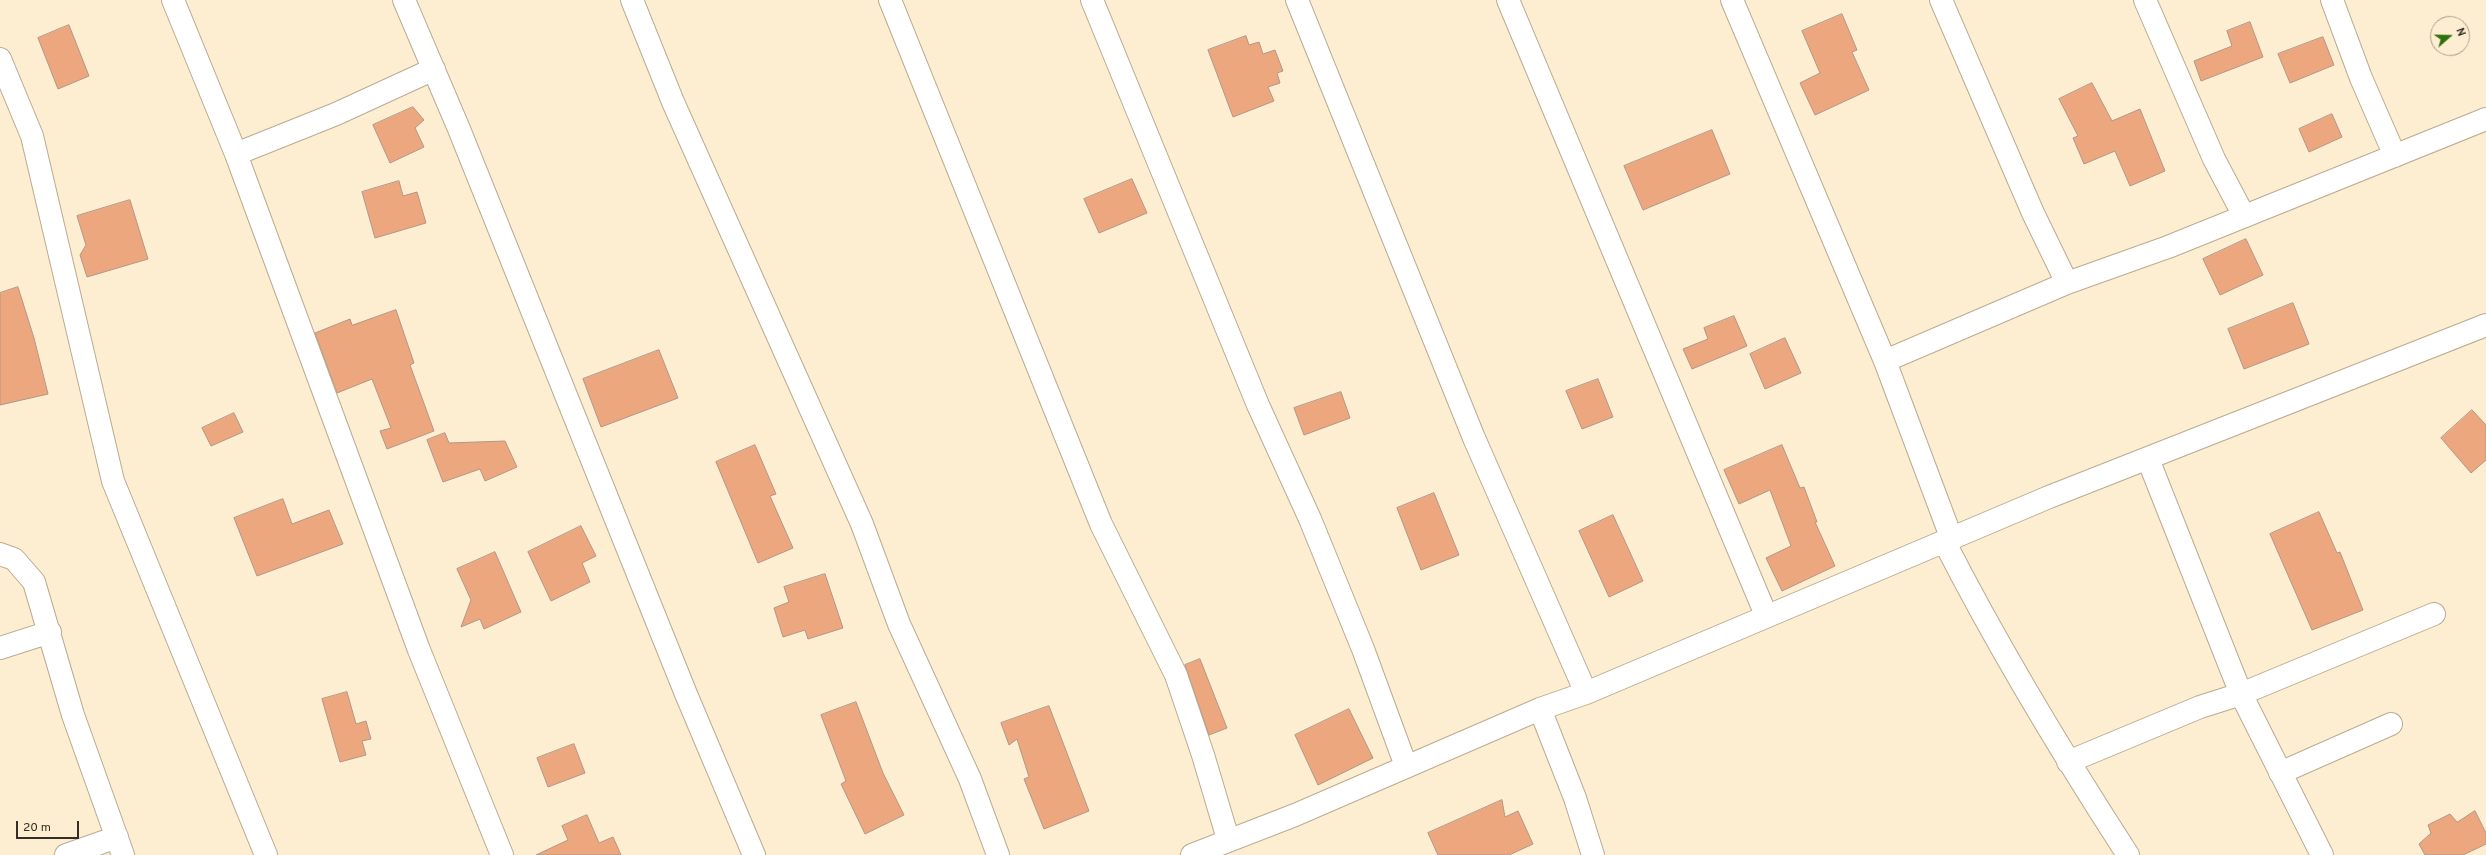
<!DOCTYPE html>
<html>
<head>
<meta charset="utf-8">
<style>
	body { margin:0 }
	#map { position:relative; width:2486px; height:855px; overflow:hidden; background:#fdedd1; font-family:Overpass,sans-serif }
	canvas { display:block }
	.north { position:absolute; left:2430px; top:16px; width:40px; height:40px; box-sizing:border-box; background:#fdedd1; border:1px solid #ada18c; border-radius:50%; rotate:70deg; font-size:11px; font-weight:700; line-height:16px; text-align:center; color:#342e24 }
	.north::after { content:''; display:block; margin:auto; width:14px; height:18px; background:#2e710d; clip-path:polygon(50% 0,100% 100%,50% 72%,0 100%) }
	.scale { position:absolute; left:16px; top:821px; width:63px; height:18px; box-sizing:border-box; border:2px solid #342e24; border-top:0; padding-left:5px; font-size:12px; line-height:14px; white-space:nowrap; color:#342e24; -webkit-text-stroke:3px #fdedd1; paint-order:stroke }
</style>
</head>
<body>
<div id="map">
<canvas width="2486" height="855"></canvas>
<div class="north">N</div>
<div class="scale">20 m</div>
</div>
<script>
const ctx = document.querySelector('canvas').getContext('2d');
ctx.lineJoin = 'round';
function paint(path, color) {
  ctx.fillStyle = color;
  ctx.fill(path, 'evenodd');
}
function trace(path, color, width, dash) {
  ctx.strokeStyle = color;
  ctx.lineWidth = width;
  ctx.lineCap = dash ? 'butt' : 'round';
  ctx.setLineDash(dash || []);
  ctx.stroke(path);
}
const building = new Path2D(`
	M1842,14L1857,50L1852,52L1869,90L1815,115L1800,83L1820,73L1802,31Z
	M2250,22L2263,57L2201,81L2194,61L2232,46L2227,31Z
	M69,25L89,76L58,89L38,38Z
	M1246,36L1249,45L1259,42L1263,54L1275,50L1283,71L1277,73L1280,83L1268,87L1274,101L1233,117L1208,50Z
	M2323,37L2334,65L2290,83L2278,54Z
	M2092,83L2112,121L2140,109L2165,171L2130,186L2115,151L2084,164L2073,138L2078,136L2059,99Z
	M413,107L424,120L415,128L424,147L390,163L373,125Z
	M2332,114L2342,137L2309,152L2299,129Z
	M1712,130L1730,174L1643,210L1624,166Z
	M1132,179L1147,213L1099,233L1084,199Z
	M399,181L403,196L417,192L426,223L375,238L362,192Z
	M130,200L148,259L87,277L80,255L86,245L77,216Z
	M2246,239L2263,275L2220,295L2203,259Z
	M18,287L34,338L48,394L0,405V293Z
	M2293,303L2309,344L2244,369L2228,329Z
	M396,310L414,363L410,365L434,431L387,449L380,431L391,428L372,379L337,393L315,333L350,319L352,325Z
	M1734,316L1747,346L1692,369L1683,349L1708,339L1704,328Z
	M1785,338L1801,373L1765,389L1750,354Z
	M659,350L678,398L601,427L583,379Z
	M1598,379L1613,417L1582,429L1566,391Z
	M1341,392L1350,418L1304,435L1294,408Z
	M2472,410L2486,425V460L2471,473L2441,438Z
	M234,413L243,432L211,446L202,428Z
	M445,433L449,443L505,441L517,467L485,481L480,469L443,482L427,440Z
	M755,445L776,494L770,496L793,548L758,563L716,462Z
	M1782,445L1800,488L1804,487L1817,522H1815L1835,566L1782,591L1766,558L1791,546L1770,490L1739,504L1724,470Z
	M1434,493L1459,555L1421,570L1397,508Z
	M283,499L292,524L329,510L343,544L257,576L234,518Z
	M2319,512L2337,553L2340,552L2363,610L2312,630L2270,534Z
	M1613,515L1643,581L1609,597L1579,531Z
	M581,526L596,556L582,563L590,582L551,601L528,552Z
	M495,552L521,612L484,629L480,619L461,627L471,600L457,569Z
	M825,574L843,628L808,639L805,630L783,637L774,608L789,602L784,587Z
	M1200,659L1227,728L1209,735L1185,665Z
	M347,692L356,724L366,721L371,739L362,741L366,755L340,762L322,699Z
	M856,702L883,773L904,815L865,834L841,784L846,781L821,715Z
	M1049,706L1089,811L1044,829L1024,779L1029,777L1017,739L1009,745L1001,723Z
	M1349,709L1373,758L1318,785L1295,735Z
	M574,744L585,773L548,787L537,758Z
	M1502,800L1505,817L1518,811L1533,844L1509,855H1438L1428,833Z
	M2475,811L2486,833V844L2463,855H2425L2419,844L2431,833L2428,825L2450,814L2457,822Z
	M587,815L599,843L613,837L621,855H536L568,840L562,826Z`);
paint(building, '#eda77e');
trace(building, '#b29687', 1);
const minor = new Path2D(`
	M173,0L236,154L419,650L502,855
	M404,0L459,129L686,694L754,855
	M632,0L673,102L862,524L899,624L970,779L998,855
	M890,0L1101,524L1176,675L1203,755L1228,839
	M1092,0L1258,405L1310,519L1363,649L1406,766
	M1297,0L1474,438L1586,693
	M1508,0L1766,615
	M1732,0L1885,361L1951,537L1944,541C1999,649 2062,753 2128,855
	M1941,0L2033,213L2067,283
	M2145,0L2214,159L2244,216
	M2332,0L2361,78L2395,156
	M0,59L32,136L113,481L266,855
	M236,154L336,114L434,69
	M1885,361L2067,283L2168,247L2486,119
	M0,554L14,559L34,582L73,715L123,855
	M0,648L50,632
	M1540,709L1575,798L1593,855
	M2068,762L2200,707L2241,694L2148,459
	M2280,773L2391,724
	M66,855L117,837
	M1192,855L1295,815L1540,709L1586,693L2049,497L2486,325
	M2322,855L2241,694L2434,614`);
trace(minor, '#baab91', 24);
trace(minor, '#fff', 22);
</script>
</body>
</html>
